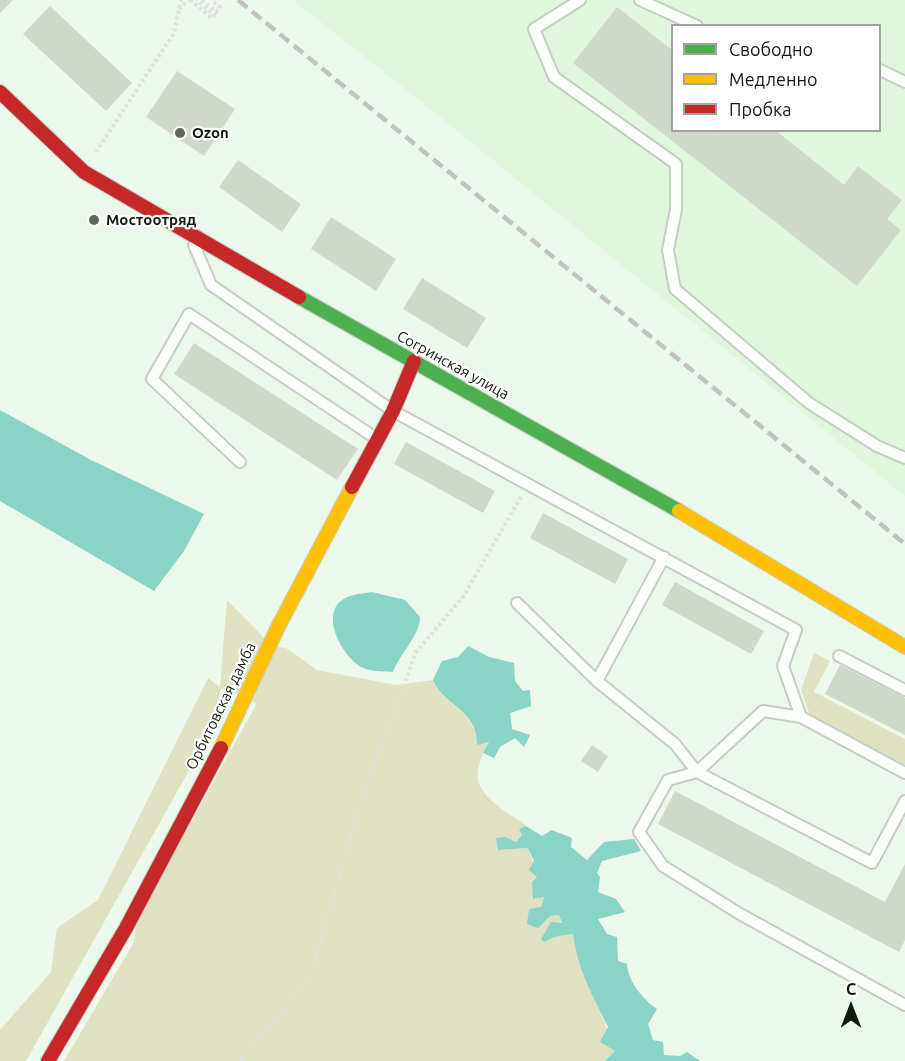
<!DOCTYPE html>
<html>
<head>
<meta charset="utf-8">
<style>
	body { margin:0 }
	#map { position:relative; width:905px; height:1061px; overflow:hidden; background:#ecf8eb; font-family:Ubuntu,sans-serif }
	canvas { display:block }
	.legend { position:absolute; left:671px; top:24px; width:210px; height:108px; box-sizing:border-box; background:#fff; border:2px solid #a0a49f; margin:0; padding:8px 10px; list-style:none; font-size:18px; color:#111b10 }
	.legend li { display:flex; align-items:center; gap:12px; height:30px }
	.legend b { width:30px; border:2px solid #a0a49f }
	.north { position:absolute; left:821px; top:977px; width:60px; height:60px; -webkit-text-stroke:4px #fff; paint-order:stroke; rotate:0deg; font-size:16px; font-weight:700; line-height:24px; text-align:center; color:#111b10 }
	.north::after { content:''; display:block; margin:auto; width:21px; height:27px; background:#111b10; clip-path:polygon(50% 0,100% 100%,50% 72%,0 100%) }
</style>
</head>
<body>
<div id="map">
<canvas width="905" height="1061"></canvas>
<ul class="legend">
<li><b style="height:8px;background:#4caf50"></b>Свободно</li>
<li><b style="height:8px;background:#ffc107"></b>Медленно</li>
<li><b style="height:8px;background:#c62828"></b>Пробка</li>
</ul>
<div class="north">С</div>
</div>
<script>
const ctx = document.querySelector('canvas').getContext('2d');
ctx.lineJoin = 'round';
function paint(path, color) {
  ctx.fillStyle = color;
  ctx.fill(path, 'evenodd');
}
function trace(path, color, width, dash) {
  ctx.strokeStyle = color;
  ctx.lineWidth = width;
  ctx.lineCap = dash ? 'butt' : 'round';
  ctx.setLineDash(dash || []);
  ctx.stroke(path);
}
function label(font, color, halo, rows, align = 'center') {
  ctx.font = font + ' Ubuntu,sans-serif';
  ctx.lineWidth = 4.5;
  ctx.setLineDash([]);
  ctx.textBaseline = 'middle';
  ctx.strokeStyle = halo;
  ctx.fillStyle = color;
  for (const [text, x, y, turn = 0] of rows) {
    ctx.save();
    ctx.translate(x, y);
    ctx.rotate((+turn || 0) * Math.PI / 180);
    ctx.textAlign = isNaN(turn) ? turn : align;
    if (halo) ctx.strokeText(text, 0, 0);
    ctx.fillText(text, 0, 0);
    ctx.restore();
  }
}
paint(new Path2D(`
	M293,0H905V496L418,99ZM672,26H880V130H672Z`), '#dff6dc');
paint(new Path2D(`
	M227,600L272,646L286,648L317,670L396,685L433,680C444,707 476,709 477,745L489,742C470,778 474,788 507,813C513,818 521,820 526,826L520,829L522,835L516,842L498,850L528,848L538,877L533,899L544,896L541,907L550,916L559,915L562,923L544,942L554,937L573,934C578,976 603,1011 615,1051L605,1061H64L134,942L136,922L257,703L221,688L218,705L195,760L26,1061H0V1030L51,972L57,928L98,900L208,678L220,687Z
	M814,653L830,661L814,692L905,739V765L810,715L801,690Z`), '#e0e1c2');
paint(new Path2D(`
	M0,410L91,460L204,514L184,551L154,591L0,501Z
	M372,592L405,600L420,617C420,636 400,653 393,672C383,671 370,672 361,667C344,657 324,623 337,605C345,594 361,594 372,592Z
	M468,646L489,657L514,663L515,681L523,691L530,690L531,706L510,713L512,729L530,735L524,747L515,738L500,747L494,758L483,753L489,742L477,745C477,708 445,708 433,680L442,661L458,657Z
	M526,826L542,836L552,830L572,838L571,847L587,860L604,842L634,839L641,851L602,861L597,873L600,877L598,892L616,899L625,912L598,919L607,934L617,937L618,961L627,964C628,982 643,999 657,1009L648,1024L653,1040L663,1042L664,1055L680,1056L687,1052L700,1061H605L615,1051L600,1042L608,1027C593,997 577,968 573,934L554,937L544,942L541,939L551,922L562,923L559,915L550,916L538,928L527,924L529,909L541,907L544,897L533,899L532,882L537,877L529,870L534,861L528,848L498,850L496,838L505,837L516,842L522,835L519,829Z`), '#89d3c7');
paint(new Path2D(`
	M0,0H13L0,13Z
	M50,6L132,83L106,111L23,34Z
	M617,7L672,50V130H775L844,185L858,166L902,200L887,219L901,230L857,286L573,63Z
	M177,71L235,109L204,156L146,117Z
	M238,160L301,204L282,232L219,187Z
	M331,217L396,259L376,291L311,249Z
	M422,278L486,318L467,348L403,309Z
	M194,343L358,449L337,480L174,374Z
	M406,442L495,491L483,513L394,464Z
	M543,513L628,559L615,584L530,538Z
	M675,582L764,631L751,654L662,605Z
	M840,665L905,698V735L825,694Z
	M592,745L608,756L598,772L581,761Z
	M675,791L885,902L905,864V940L899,952L658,824Z`), '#d0d8cb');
const lane = new Path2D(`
	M580,0L534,29L554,77L676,164V209L668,250L675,289L809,403L877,446L905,458
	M640,0L697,26
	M880,70L905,82
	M194,245L211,285L393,411L796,630L783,666L801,717
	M240,462L152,379L189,314L377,439
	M517,603L597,681L675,744L697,772L872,863L905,801
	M839,656L905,690
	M597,681L664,557
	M905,773L801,717L763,711L697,772L668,780L639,832L663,866L740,914L905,1005`);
const fast = new Path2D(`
	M299,297L679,511`);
const slow = new Path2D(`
	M679,511L905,647
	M221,748L279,625L352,487`);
const jam = new Path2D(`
	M0,92L84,172L299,297
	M352,487L393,411L414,361
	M48,1061L126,928L221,748`);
trace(lane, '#c4cec3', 14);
trace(fast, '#c4cec3', 16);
trace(slow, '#c4cec3', 16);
trace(jam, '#c4cec3', 16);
trace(new Path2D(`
	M190,0L212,18L214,15L197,0
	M202,0L216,12L220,7L211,0
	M179,9L189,0
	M96,152L174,33L181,0
	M241,1061L310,978L362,797L416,652L463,597L522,495`), '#dee1dd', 4, [3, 3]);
trace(lane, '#fcfefc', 10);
trace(fast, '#4caf50', 14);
trace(slow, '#ffc107', 14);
trace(jam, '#c62828', 14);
trace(new Path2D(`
	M238,0L905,544`), '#bfc2bf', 4.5, [12, 6]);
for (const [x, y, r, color] of [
	[180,133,6,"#5e685d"],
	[94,220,6,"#5e685d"]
]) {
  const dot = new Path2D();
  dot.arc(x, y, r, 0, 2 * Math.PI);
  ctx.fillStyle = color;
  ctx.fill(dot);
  trace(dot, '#fff', 2);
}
label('bold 15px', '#111b10', '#fff', [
	["Ozon",192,133],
	["Мостоотряд",106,220]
], 'left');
label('15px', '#111b10', '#fff', [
	["Согринская улица",453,365,29],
	["Орбитовская дамба",221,706,-64]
]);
</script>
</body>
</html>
